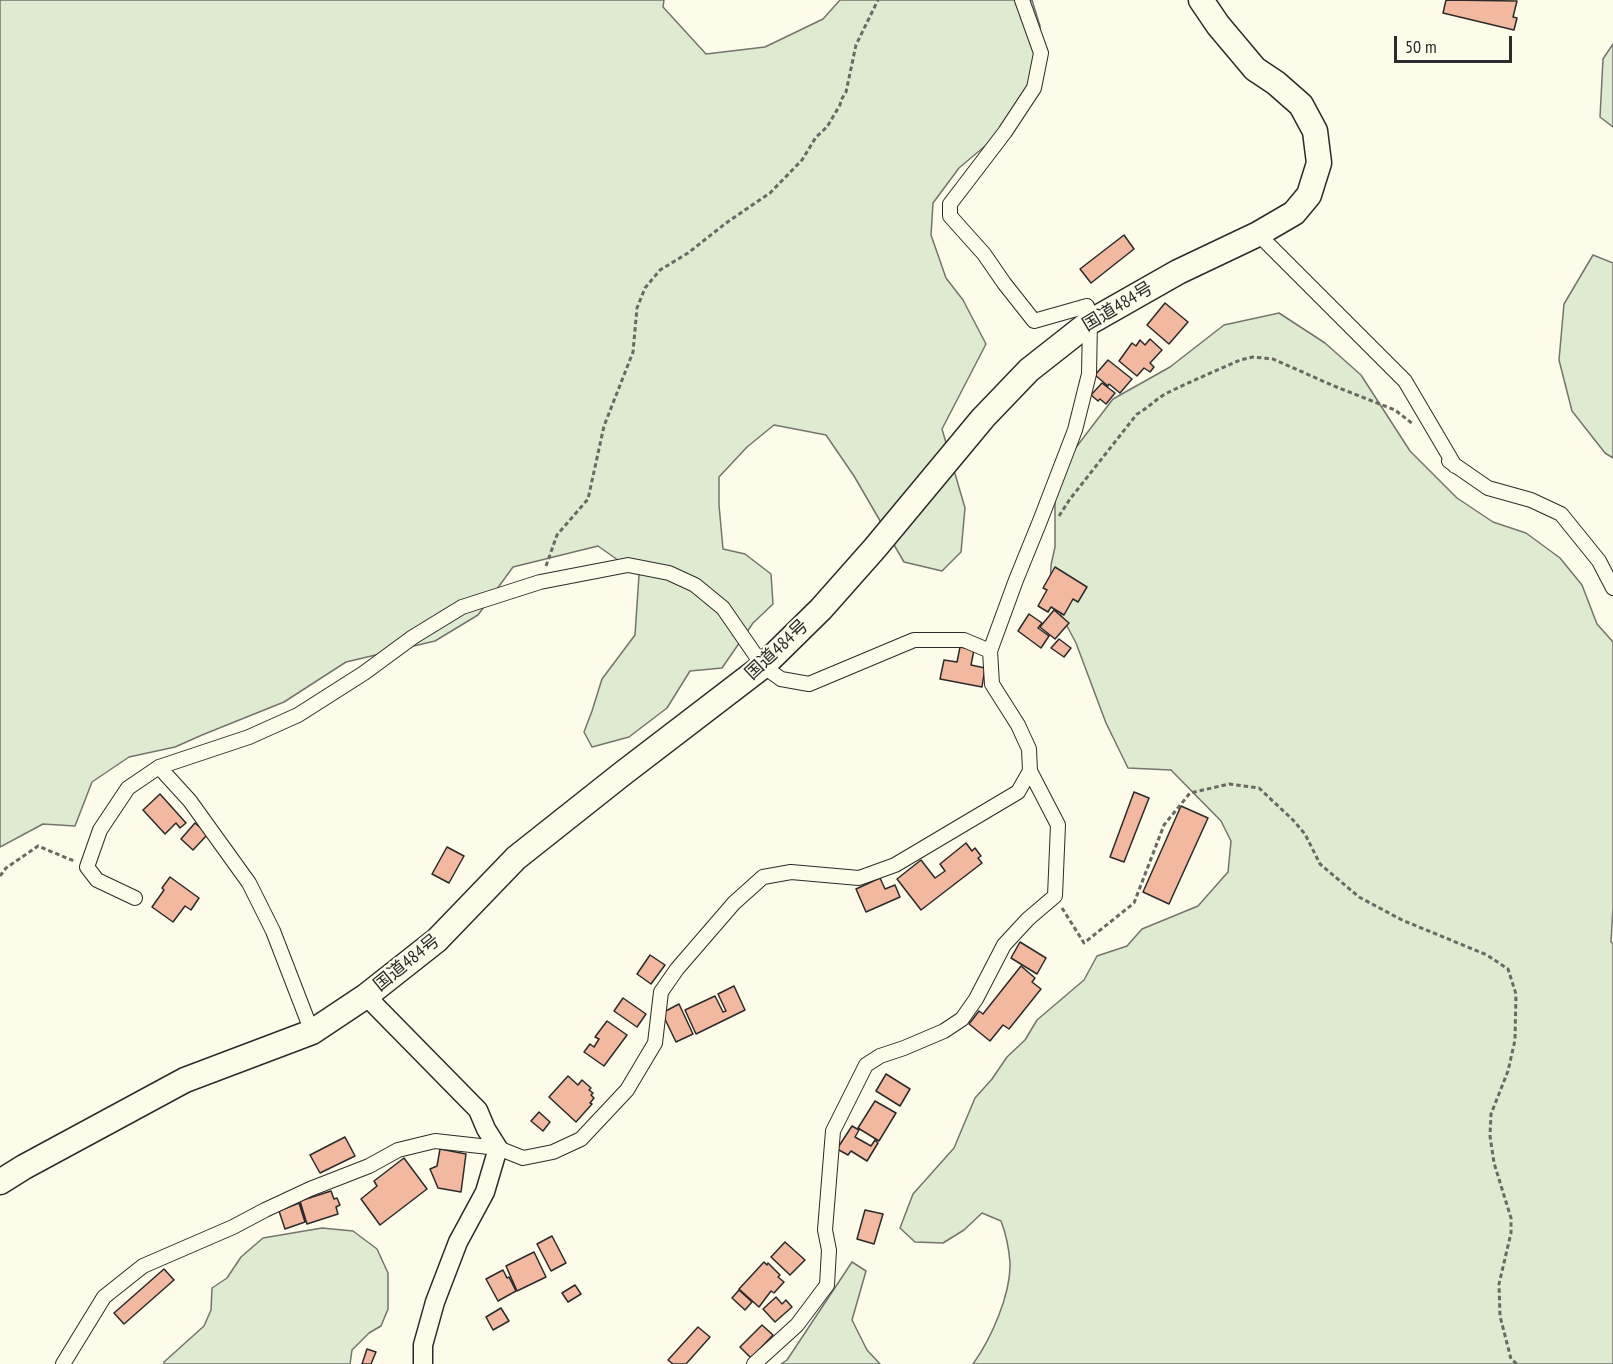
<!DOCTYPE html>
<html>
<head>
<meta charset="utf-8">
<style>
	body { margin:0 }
	#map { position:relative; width:1613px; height:1364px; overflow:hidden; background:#fdfbea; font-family:"PT Sans Narrow",sans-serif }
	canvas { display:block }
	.scale { position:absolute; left:1394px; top:36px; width:118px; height:27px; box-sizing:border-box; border:3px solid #2b2b2b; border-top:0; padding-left:8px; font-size:18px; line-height:21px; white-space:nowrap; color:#2b2b2b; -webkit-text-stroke:4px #fdfbea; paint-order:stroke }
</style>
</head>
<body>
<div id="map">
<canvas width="1613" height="1364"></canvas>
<div class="scale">50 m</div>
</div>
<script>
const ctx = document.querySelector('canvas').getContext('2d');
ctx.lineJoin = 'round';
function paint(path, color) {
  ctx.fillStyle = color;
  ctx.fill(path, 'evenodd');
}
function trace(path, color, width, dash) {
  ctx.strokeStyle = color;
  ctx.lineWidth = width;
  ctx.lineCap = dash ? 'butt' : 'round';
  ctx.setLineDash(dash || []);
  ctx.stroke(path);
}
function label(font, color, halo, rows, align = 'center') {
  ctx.font = font + ' "PT Sans Narrow","Noto Sans JP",sans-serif';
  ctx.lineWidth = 4.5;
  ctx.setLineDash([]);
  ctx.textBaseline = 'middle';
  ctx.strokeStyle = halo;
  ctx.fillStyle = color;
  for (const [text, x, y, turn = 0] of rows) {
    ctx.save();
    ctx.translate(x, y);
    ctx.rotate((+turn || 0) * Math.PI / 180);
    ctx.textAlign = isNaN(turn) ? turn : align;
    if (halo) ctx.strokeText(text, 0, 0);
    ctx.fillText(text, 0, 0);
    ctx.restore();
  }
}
const green = new Path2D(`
	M0,0H664L663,7L706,54L765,47L823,19L840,0H1032L1040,26L1041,59L1026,101L1004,130L959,168L933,203L931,235L946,278L963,300L986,344L942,429L965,508L961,552L942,571L904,562L854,476L826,435L774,425L747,447L719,477V505L723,549L745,554L771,574L773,604L753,623L722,668L690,671L667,708L629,737L592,747L584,732L592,711L602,679L635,635L639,575L598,546L513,567L478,615L435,641L346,662L284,702L202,735L175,747L129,757L92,782L75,826L43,824L0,847Z
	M1613,44V127L1600,117L1603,59Z
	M1593,255L1613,263V458L1605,453L1572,411L1559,360L1564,304Z
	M1279,313L1325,343L1361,375L1410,451L1457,498L1493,522L1526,533L1560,558L1582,585L1597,624L1613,642V908L1611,942L1613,944V1364H973C991,1339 1011,1294 1010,1263C1009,1248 1006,1234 1001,1221L982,1213L964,1230L943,1243L915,1242L900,1228L913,1194L954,1148L975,1098L992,1079L1007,1057L1025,1040L1037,1020L1084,980L1097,956L1127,946L1142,929L1198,906L1228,872L1231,841L1221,821L1171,770L1128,768L1106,723L1076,643L1050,594L1051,565L1055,547V498L1074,450L1113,399L1170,367L1224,325Z
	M322,1228L353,1231L377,1249L388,1273V1309L381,1326L369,1333L352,1350L350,1364H164V1362L204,1326L211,1310L212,1288L227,1278L241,1257L263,1238Z
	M852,1262L866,1271L852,1320L867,1350L880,1364H781L787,1360Z`);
paint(green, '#deebd1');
trace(green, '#74746e', 1.5);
const building = new Path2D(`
	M1446,0L1517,1L1513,17L1517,18L1514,30L1443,13Z
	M1124,235L1134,249L1091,283L1080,269Z
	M1165,303L1188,322L1169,344L1147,325Z
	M1150,339L1162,350L1150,363L1154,367L1150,372L1144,368L1137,376L1119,361L1132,343L1136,346L1140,340L1145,345Z
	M1108,360L1132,379L1120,393L1109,384L1108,386L1095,375Z
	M1102,383L1115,393L1106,404L1100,399L1098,401L1091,395Z
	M1055,567L1087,587L1078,602L1073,599L1064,615L1051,607L1048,612L1038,606L1047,590L1043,588Z
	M1054,610L1069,623L1055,639L1040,627Z
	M1029,614L1042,623L1038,628L1049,636L1041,648L1018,631Z
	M1059,639L1071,648L1064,657L1051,648Z
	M960,647L974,650L971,665L985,668L982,687L940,679L944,660L957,662Z
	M1134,792L1149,798L1124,862L1110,857Z
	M160,794L186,823L180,828L176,823L165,834L143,810Z
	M1181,806L1208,818L1169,904L1143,892Z
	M195,823L208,834L193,850L181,839Z
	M966,843L972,851L975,848L981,856L978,858L982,863L921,910L897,879L921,860L935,878L945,871L940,864Z
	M447,847L464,856L449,883L432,874Z
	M170,877L199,898L191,910L185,906L173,922L152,907L164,890L162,888Z
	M880,878L885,889L895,885L900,897L866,912L856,889Z
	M1020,942L1046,958L1037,974L1011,958Z
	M650,955L665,965L651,984L637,974Z
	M1021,966L1035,978L1032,982L1041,989L1009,1029L1003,1025L990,1041L969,1024L979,1011L983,1014Z
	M734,986L745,1010L696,1034L685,1010L715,996L723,1012L726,1011L718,994Z
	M623,998L646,1014L637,1027L614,1011Z
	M679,1004L693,1034L676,1042L662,1013Z
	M607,1021L627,1035L604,1066L584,1052L590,1044L594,1047L599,1039L595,1037Z
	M886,1074L910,1089L900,1106L876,1091Z
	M568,1076L578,1085L582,1080L591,1088L589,1090L593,1093L591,1095L594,1098L590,1103L592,1104L576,1122L549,1097Z
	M875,1101L896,1113L879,1141L858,1128Z
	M539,1112L550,1122L543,1131L531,1121Z
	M852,1126L859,1130L855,1137L871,1146L875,1140L878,1143L867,1161L851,1151L848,1155L837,1149Z
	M345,1137L355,1156L320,1173L310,1155Z
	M440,1149L466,1154L461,1192L438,1188L430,1169L437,1166Z
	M404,1158L427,1189L380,1225L361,1199L377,1186L374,1181Z
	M331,1191L334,1199L337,1198L340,1205L336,1207L338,1214L307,1224L300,1201Z
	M299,1203L305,1222L285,1229L279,1211Z
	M865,1210L883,1214L874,1244L857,1239Z
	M552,1236L566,1263L551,1271L537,1244Z
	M785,1242L805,1260L790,1275L771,1257Z
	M534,1252L546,1277L517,1291L506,1266Z
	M764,1262L767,1265L768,1263L780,1275L778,1277L784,1282L774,1293L771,1291L759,1307L739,1289Z
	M164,1269L174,1280L124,1324L114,1313Z
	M503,1270L507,1278L509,1277L516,1291L498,1301L486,1279Z
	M575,1285L581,1294L568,1302L562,1293Z
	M739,1290L752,1302L745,1310L732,1298Z
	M776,1297L782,1304L786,1300L792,1307L775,1322L763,1309Z
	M501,1308L509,1321L493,1330L486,1317Z
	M762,1325L773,1335L751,1358L740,1347Z
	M698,1327L710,1337L686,1364H673L668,1360Z
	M367,1349L376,1352L371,1364H362Z`);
paint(building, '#f2b8a0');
trace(building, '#2b2b2b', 1.5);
const minor = new Path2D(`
	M1258,234L1405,381L1455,466
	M1449,461L1488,488L1531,500L1561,514L1599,561L1613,588
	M135,898L97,880L87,867L100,830L128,788L159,767
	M312,1032L273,931L249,883L190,801L159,767L249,737L298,715L364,673L413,637L462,607L540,582L628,565L669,573L695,585L723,608L763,666L781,679L809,684L914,640H964L990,651
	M63,1364L104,1297L143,1266L233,1227L265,1210L310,1189L369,1166L398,1150L435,1141L498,1148L523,1158L553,1152L581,1139L627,1090L655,1043L661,992L677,969L734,903L763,877L791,872L859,878L895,865L1018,792L1030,771L1029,749L1018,725L992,684L990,651L1016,580L1040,521L1075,430L1089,374L1090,322L1087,306L1034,321L1004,283L984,254L950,216V204L1005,132L1034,88L1041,53L1022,0
	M754,1364L797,1325L827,1285L829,1250L825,1230L833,1131L866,1065L880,1056L904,1048L944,1031L962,1019L976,999L1004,945L1028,919L1055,896L1058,825L1030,771`);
const tertiary = new Path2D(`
	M366,996L478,1110L486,1129L498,1148L485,1192L458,1242L435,1302L423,1345V1364`);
const trunk = new Path2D(`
	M0,1182L24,1167L185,1080L312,1032L366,996L437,940L516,858L622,774L763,666L821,609L875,548L983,418L1029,370L1090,322L1178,272L1258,234L1294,213L1309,195L1319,163L1315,131L1301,105L1276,83L1255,69L1218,25L1201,0`);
trace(minor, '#2b2b2b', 16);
trace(tertiary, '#2b2b2b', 21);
trace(trunk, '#2b2b2b', 27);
trace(new Path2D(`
	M1059,516L1070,499L1137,414C1148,408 1156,399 1167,393C1191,381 1216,371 1240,360L1253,357L1273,359L1334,386L1395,410L1413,424
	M546,566L557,535L588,499L604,426L633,352L637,308L645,288L660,270L688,253L726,223L770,193L802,160L816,137L827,127L840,105L841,100L846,92L856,45L878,0
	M0,876L6,868L38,846L74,861
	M1062,908L1084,943L1134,903L1164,825L1190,793L1229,784L1259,788L1293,820L1305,834L1320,864L1359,897L1402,920L1487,955L1508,969L1516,994L1515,1040L1508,1071L1491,1114L1490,1136L1494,1163L1511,1218V1233L1499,1284L1500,1316L1511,1359L1517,1364`), '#6a6964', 3, [4.5, 3]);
trace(minor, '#fdfbea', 14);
trace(tertiary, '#fdfbea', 18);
trace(trunk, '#fdfbea', 24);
label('18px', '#2b2b2b', '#fdfbea', [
	["国道484号",1118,307,-31],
	["国道484号",777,650,-43],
	["国道484号",407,963,-39]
]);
</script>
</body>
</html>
